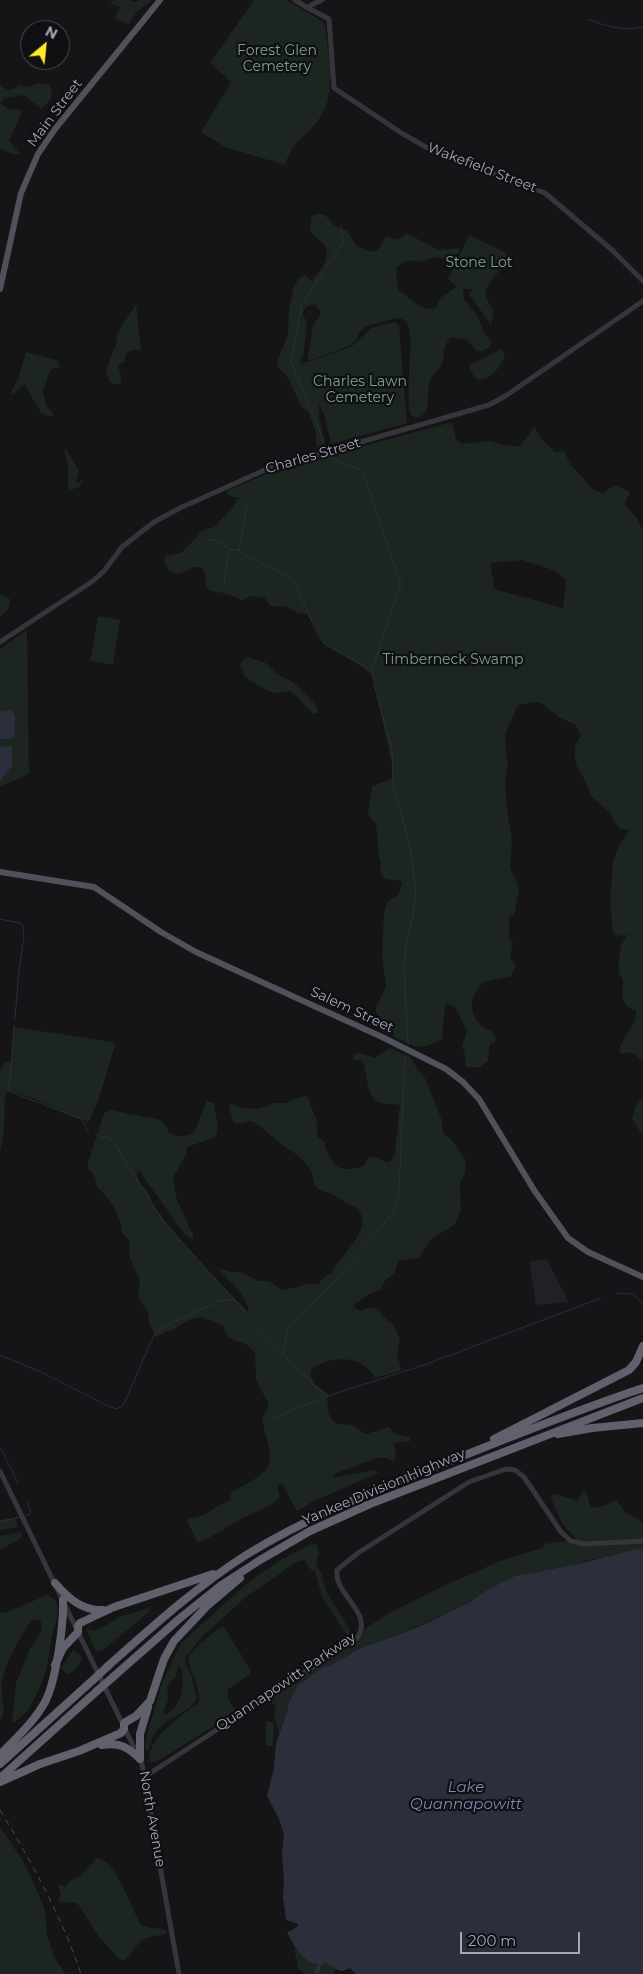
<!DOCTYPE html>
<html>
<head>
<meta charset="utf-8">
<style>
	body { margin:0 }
	#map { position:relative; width:643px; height:1974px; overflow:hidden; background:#151416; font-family:Montserrat,sans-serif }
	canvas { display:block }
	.north { position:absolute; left:20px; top:20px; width:50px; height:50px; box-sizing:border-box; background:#100f11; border:1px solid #4c4b54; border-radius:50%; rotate:28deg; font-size:14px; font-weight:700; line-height:20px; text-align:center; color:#a5a6b8 }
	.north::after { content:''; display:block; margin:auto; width:18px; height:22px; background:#fceb27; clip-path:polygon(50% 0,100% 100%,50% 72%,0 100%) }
	.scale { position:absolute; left:460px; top:1932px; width:120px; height:22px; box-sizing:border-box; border:2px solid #a5a6b8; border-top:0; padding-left:6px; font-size:15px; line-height:18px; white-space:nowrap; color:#a5a6b8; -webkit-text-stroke:4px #100f11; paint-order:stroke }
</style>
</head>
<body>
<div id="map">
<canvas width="643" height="1974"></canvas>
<div class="north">N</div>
<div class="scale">200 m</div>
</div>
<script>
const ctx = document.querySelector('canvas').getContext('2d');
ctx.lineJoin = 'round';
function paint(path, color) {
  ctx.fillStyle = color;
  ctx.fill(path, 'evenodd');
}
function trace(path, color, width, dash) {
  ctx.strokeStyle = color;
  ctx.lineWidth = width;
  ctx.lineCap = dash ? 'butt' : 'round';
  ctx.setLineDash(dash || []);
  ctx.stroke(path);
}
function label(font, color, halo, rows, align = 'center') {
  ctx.font = font + ' Montserrat,sans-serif';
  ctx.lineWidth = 4.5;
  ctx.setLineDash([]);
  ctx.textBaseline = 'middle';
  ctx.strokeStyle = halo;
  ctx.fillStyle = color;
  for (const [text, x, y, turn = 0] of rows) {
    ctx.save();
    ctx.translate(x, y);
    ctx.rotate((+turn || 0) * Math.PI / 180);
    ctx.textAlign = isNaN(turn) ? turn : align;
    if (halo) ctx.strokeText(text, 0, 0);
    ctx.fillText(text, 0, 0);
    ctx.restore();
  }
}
paint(new Path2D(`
	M547,1260L569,1302L536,1305L529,1261Z`), '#212024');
paint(new Path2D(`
	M113,0H130L135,2L140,0H152L136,13L128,25L115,18L120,7L110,4Z
	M254,0H287L322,21L325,25C328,56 338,92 319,119C305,139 293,139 285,165L225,147L201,132L231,82L210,63Z
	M38,83L49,85C55,99 51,99 41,109L24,95L5,98L0,103L10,110L19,109L22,112L9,140L20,154H12L0,148V85C6,91 13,91 19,85L28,87Z
	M315,214H321L326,216L334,225L347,231L357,246L372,252L378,250L386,236L398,240L406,233L439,250L459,248L460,251L452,260L435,257L421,262L408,260L396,267L398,290C409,297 422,313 436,308L440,298L456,287L448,278L469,235L512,256C506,266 483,284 486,296C488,302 491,306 494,311L491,325L469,294L473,289H463L464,299L478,316L484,332L492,343C489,349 482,352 476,351L467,340L451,337C439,352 447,352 441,366C439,371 432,374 430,381C425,394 434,413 417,418L411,415L409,409C408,396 409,382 409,369C409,357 417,316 396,318L365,327L360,332L356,341L347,347L311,360L308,359V356L313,325L321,313L316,305C310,304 303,308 303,314L307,323L304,352L300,361L303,369L301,364L351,347L371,328L395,322L399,325L407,423L331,444L324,414L319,404V416L325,442L318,449L317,448L315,430L309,413L301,406L288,378L279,368L277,362L288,334L289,309L294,287L299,278L305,275L312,281C320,271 332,257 324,245C321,240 313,236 310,231L311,218Z
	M136,304L141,350H133L127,352L124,362L118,365C119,372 124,376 120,384H114L109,381L106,370L116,344L118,332Z
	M502,349L505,356C500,367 490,383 476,379L470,370L469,365Z
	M26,352L57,360L60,364L59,368H54L50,371L43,392L46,405L54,415L51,417L41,413L25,385L21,386L13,395L11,392L18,379Z
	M452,422L456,439L462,444L488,441L510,446H520L534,427L543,440L555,452L564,451L570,464L595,491L603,493L614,485L629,491L630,494L626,499L625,505L637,518L643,530V1061L631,1052L622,1054L619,1051C621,1037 638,1025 636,1011L629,1008L623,1001V980L619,973V957L621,946L629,931L625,936L613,935L610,899L613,861L618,848L629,830L620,829L613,820V816L591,796L585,781L577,767L575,759V745L581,736L576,725L560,718L542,704L537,702L518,705L506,733L505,741L508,766L505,783L507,809L512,840L510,868L516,880L519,891L514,915H510L509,918V940L513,941L510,957L516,966L511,976L483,982C481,986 476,991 474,995C468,1011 477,1027 492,1031L496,1039L495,1043H491L489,1048L488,1061L480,1067L468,1068L465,1066V1055L462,1046L467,1031L455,1007L448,1004L445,1006L442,1039C419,1052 416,1047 394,1037L392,1030L376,1013V1008L386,986L382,955L384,912L387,902L398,895L402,884L400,881L385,879L380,872L381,864L379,859L376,824L368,814L372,786L391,779L393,769L373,676L362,667L323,643L313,622L306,614L297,613L287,606H270L265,598L251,596L242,601C235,595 220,592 210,591C203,585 208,574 201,567H195L179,574L170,571L164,564L165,556L182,552L203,530L214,527L233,507L237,499L241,498L229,496L226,491L278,469ZM522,560L553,570L566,580L563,608L494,589C496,580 489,572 492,563Z
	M65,448L79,470L76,482L78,483L83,480V482L79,487L71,490L68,488V465L64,451Z
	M0,594L10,599C11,606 6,614 0,616Z
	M98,616L120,620L113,665L90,661Z
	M27,630L29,774L0,787V867V649Z
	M248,657L266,663L277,674L293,682L316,705L318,712L314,714C304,707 300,697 290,691L275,693L267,691L245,677L240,665L243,660Z
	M14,1027L113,1042L115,1046L98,1101L89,1122C70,1117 22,1089 7,1092L5,1098L4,1131L0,1153V1069L5,1063L11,1061Z
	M389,1048L410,1057L418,1070L424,1076L441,1118L444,1135L450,1138L466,1160L465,1172L460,1184L461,1211L454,1225L430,1240L420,1257L398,1261L395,1273L385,1281L380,1290L367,1295L353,1306L360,1311C364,1310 368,1307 372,1308C379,1309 386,1321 394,1325L400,1340L397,1353L401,1371L375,1378C365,1359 345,1356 325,1362C318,1365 313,1367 310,1374L315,1384L328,1394C327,1402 326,1423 340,1424C345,1424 348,1424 352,1425C358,1427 361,1432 366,1434L389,1427L394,1434L409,1437L411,1441L394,1443L396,1458L394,1461L385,1458H377L334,1474L333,1476L336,1477L375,1470L378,1473L312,1502L298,1511L296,1510L282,1483L277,1486L280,1497C270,1508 256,1511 243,1518C232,1524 209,1540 197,1542L188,1523V1519L204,1515L217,1506L231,1500V1493L256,1478L265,1471L269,1465L270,1454L262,1419L269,1405L256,1380L255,1353L247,1345L229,1338L222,1325L202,1317L189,1320L172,1330L165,1332L156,1338L149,1323L148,1313L138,1297L140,1280L130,1259L129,1241L122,1232L120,1221L113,1206L106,1196L97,1187L95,1177L88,1168V1163L104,1113L111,1110L160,1120C165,1123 165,1125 167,1129C173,1139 185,1136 194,1133L207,1101L214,1103L218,1126L216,1137L187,1147L186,1155L173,1177L177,1200L193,1235V1240L185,1235L140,1172L138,1171L137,1176L140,1184L148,1192L154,1206L168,1225L205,1268L249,1313C248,1296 228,1280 217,1268L231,1272H240L259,1281H269L283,1290L309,1284H318L326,1276L331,1274C338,1257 385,1220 349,1204C342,1201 335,1195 329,1193C325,1191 320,1192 316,1187C313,1182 313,1178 312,1173C310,1166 294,1151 288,1149L254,1122L250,1121L237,1124L233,1122L229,1105L232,1104L241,1108L259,1109L274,1103H286L297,1098L307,1096L317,1121V1136L325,1143C325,1148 326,1150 329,1155C337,1172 346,1171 364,1166L368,1158L373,1157C385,1160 390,1169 395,1151L400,1105C394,1104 387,1105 380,1103C367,1099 367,1076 364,1064L362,1061L353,1060V1058L355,1054L360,1053L375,1058Z
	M643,1097V1136L632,1119L636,1105Z
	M583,1491L587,1493L590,1506L593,1508L606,1505L616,1500L627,1514L635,1517L643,1523V1549L589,1560L573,1565L515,1576L487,1590L464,1605L423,1624L359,1649L335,1663L322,1668L297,1686L288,1704L287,1712L279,1734L274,1716L276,1706L259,1697L389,1613L439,1588L500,1561L545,1547L544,1544L577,1539C564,1528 554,1512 551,1494L559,1495L577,1501Z
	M15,1517L18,1527L0,1530V1520Z
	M20,1532L22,1535L21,1538L0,1550V1536Z
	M311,1544L317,1545L319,1552L316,1564L321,1573L326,1591L351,1632V1636L349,1637L345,1632L322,1597L315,1572L310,1569L304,1560L298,1561L246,1597L202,1637L186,1656L185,1664L191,1674L197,1699C187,1715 163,1718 154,1735C152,1739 151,1745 149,1750L145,1751L146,1738L162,1683L181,1643L244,1586L277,1562ZM178,1666H180C186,1682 182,1707 165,1715L164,1710L168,1699L167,1686L176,1677Z
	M48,1595L56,1601C61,1619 53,1626 51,1642C47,1665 47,1674 36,1695C29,1709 27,1715 12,1723L16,1683L30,1648L41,1632V1621L35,1619L31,1621C19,1640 6,1660 2,1682C0,1695 8,1709 0,1721V1613C7,1614 38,1598 48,1595Z
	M152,1607C149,1614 112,1642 103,1650L98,1652L94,1648L86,1629L95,1631L105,1626L119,1617Z
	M224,1627L250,1669V1674L228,1690V1699L236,1712L158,1761L152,1762L149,1761C146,1738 183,1715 199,1702C202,1688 185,1664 189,1656C192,1650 213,1633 219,1628Z
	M73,1650L81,1656L82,1661L72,1672L67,1674L61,1668Z
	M266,1722H274L273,1746H266Z
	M0,1827L23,1861L36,1888L45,1909L47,1935L54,1957L66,1974H0Z
	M97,1858C116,1859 132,1910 141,1925L151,1928L165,1929L167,1933C160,1937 151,1935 143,1940C135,1945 132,1956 123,1961L118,1958L99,1937L78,1904L72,1902L60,1903L58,1899L61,1895L58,1884L65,1887L70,1881L81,1875Z
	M294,1947L304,1956L318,1964V1966L313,1973L316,1974H305L298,1969Z
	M325,1963L336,1968L334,1974H319L321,1966Z`), '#1c251f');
paint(new Path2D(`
	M10,710L15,715V734L11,739H0V711L3,712Z
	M10,745L12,748V766L0,781V746L4,747Z
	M637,1549H643V1974H356L350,1968C348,1969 345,1970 343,1971C338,1972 331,1965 325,1963L321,1966L319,1974L313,1973L318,1964C305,1965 292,1943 287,1932L296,1928L298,1924L286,1920L283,1897L284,1880L282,1854L284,1834L279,1819L267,1796L274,1768L276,1743L287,1712L288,1704L297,1686L322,1668L335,1663L359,1649L423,1625L468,1603L487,1590L515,1576L573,1565Z`), '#2a2f3b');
trace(new Path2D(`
	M587,19C606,26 623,32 643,27
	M324,446L319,429L291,361L302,304L343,242L341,226
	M327,456L363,471L401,584L372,670L376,692L392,750L393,785L409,841L416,891L413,915L406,946L404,970L408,1045
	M243,500L247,504L239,550L250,558L293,579L319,637L326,645L372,670
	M205,539L218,541L229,549
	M224,584L229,549L238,550
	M0,919L20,923L23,926L24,937L19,970L15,1018
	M14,1026L9,1091L81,1119C85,1123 85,1129 89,1132
	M96,1135L110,1139L117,1147L162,1220L283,1354L318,1389L328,1396
	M616,1293L632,1294L643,1303
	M283,1354L288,1329L335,1281L380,1229L393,1212L399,1192L405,1054
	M0,1355L43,1373L108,1406L117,1409L124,1404L154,1335L163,1327L219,1301L234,1299
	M273,1418L328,1396L427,1364L601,1298
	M0,1447L18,1483
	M25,1516L31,1513L27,1500
	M0,1522L21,1517`), '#2a2f3b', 1);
trace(new Path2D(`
	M295,0L308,8L311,5L322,0
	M308,8L329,19L334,88L403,134L433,151L545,193L612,250L643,281
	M0,642L93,581L104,571L122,547L154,522L180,508L267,469L489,405L507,395L643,301
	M0,1471L142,1764L179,1974
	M146,1776L357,1638C375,1612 333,1595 337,1570L358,1553L458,1489L469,1482L506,1469L515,1470L524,1477L561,1532L571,1541L584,1544L643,1541`), '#36353c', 5);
trace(new Path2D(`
	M0,289L21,193L38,154L55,129L160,0
	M0,872L94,887L161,932L196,952L382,1037L446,1069L463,1082L479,1099L534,1190L568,1238L588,1252L643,1277`), '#51515b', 6);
trace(new Path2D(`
	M558,1434L592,1428L643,1423
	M494,1439L629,1370L636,1362L643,1346
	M55,1583C68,1598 82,1611 103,1610
	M55,1665L63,1648L78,1632V1626L80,1623L114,1607L213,1574
	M108,1666C152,1627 196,1587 246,1555C309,1516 377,1490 445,1463C511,1437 576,1410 643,1388
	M113,1677L179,1619L220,1586L260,1560L310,1531L370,1504L643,1398
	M102,1745C119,1742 128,1747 140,1759
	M0,1755C16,1738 34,1722 45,1702C56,1681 64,1624 63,1600
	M140,1759V1734L148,1707
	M0,1764L93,1680
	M0,1778L97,1691
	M0,1782L40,1764L79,1751L121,1733L124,1729V1723L136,1716L150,1701L164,1659L174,1641L207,1606L240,1578`), '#61616d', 8);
trace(new Path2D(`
	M0,1810C32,1863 61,1915 81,1974`), '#484851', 1, [6, 5]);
trace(new Path2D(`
	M93,1680L108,1666
	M97,1691L113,1677`), '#61616d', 8);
label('14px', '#7ba488', '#100f11', [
	["Forest Glen",277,51],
	["Cemetery",277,67],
	["Stone Lot",479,263],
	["Charles Lawn",360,382],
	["Cemetery",360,398],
	["Timberneck Swamp",453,660]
]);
label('14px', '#a5a6b8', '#100f11', [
	["Main Street",55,113,-53],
	["Wakefield Street",482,168,21],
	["Charles Street",313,456,-16],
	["Salem Street",352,1010,25],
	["Yankee Division Highway",384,1487,-23],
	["Quannapowitt Parkway",286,1682,-34],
	["North Avenue",152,1819,80]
]);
label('italic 15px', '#7a8ab5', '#100f11', [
	["Lake",466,1788],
	["Quannapowitt",466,1805]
]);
</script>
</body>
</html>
